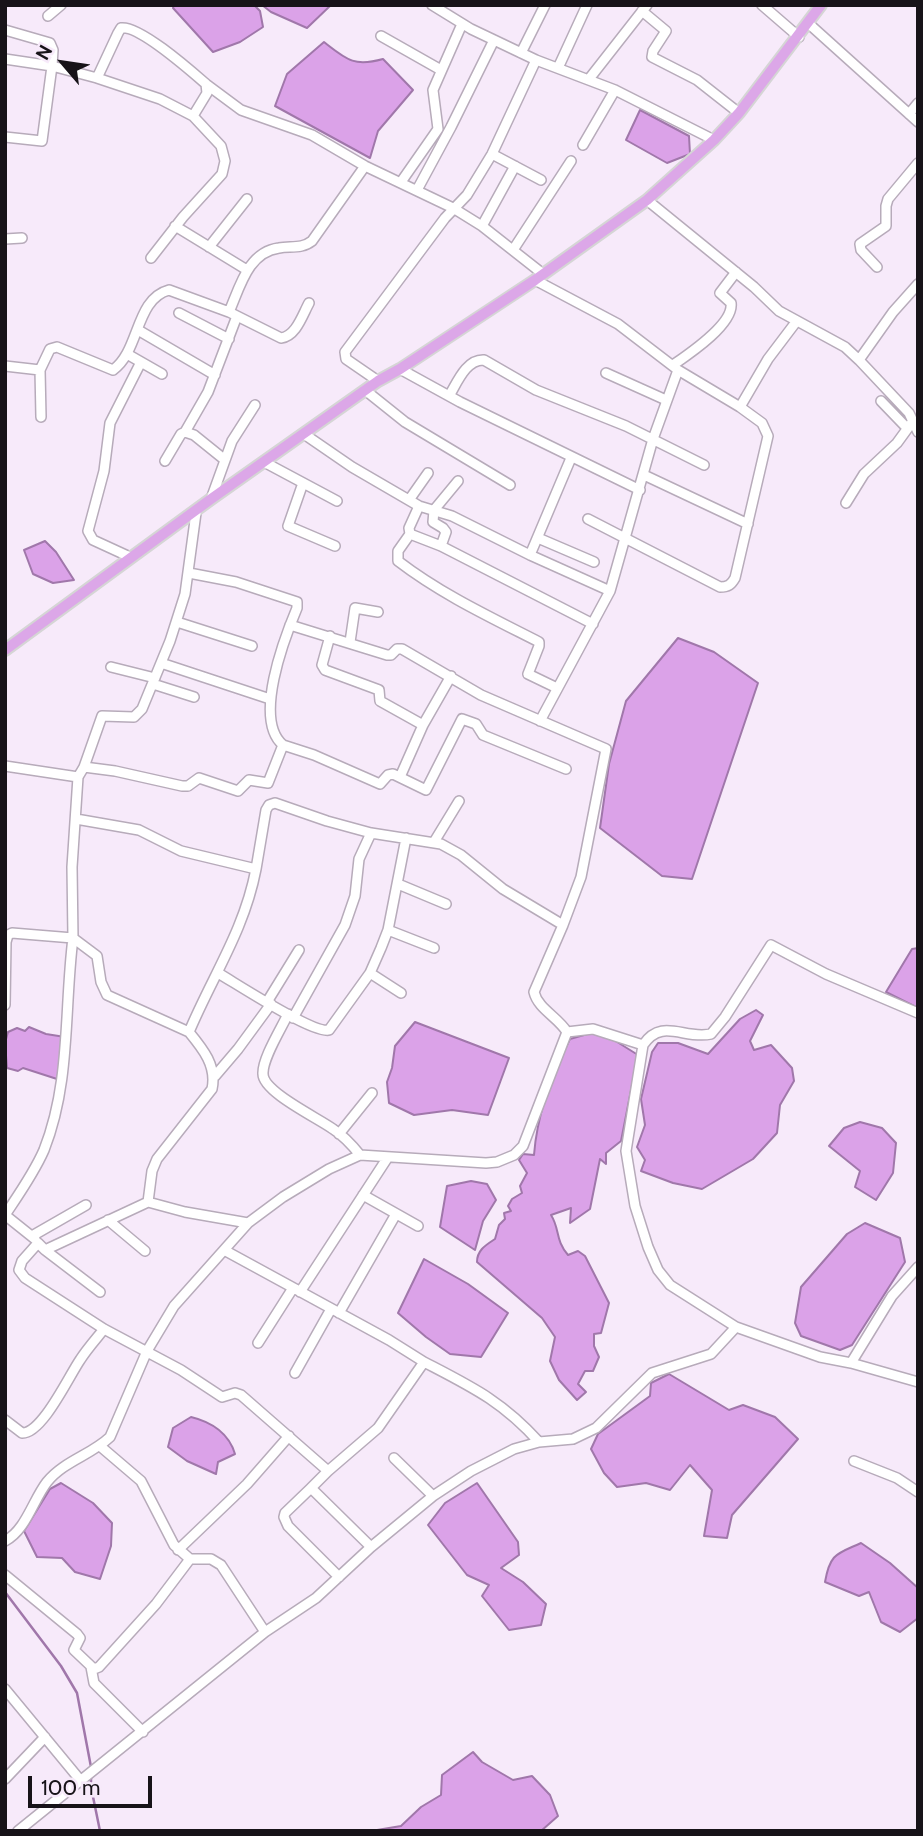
<!DOCTYPE html>
<html>
<head>
<meta charset="utf-8">
<style>
	body { margin:0 }
	#map { position:relative; width:923px; height:1836px; overflow:hidden; background:#f7eafa; font-family:Cabin,sans-serif }
	canvas { display:block }
	.frame { position:absolute; inset:0; border:7px solid #171318; pointer-events:none }
	.north { position:absolute; left:28px; top:28px; width:70px; height:70px; -webkit-text-stroke:5px #f7eafa; paint-order:stroke; rotate:299deg; font-size:19px; font-weight:700; line-height:28px; text-align:center; color:#171318 }
	.north::after { content:''; display:block; margin:auto; width:24px; height:32px; background:#171318; clip-path:polygon(50% 0,100% 100%,50% 72%,0 100%) }
	.scale { position:absolute; left:28px; top:1776px; width:124px; height:32px; box-sizing:border-box; border:4px solid #171318; border-top:0; padding-left:9px; font-size:21px; line-height:24px; white-space:nowrap; color:#171318; -webkit-text-stroke:5px #f7eafa; paint-order:stroke }
</style>
</head>
<body>
<div id="map">
<canvas width="923" height="1836"></canvas>
<div class="frame"></div>
<div class="north">N</div>
<div class="scale">100 m</div>
</div>
<script>
const ctx = document.querySelector('canvas').getContext('2d');
ctx.lineJoin = 'round';
function paint(path, color) {
  ctx.fillStyle = color;
  ctx.fill(path, 'evenodd');
}
function trace(path, color, width, dash) {
  ctx.strokeStyle = color;
  ctx.lineWidth = width;
  ctx.lineCap = dash ? 'butt' : 'round';
  ctx.setLineDash(dash || []);
  ctx.stroke(path);
}
const water = new Path2D(`
	M174,5H254L260,11L263,27L240,42L213,52L173,8Z
	M262,5H331L307,28L271,12Z
	M324,42C347,60 354,67 383,59L413,90L378,131L370,158L275,106L287,74Z
	M640,110L689,136L690,154L667,163L626,140Z
	M45,541L56,552L74,580L53,583L33,574L24,550Z
	M678,638L714,652L758,683L692,879L662,876L600,828L609,764L626,701Z
	M918,948V1008L886,992L912,949Z
	M756,1010L763,1015L750,1041L754,1050L771,1045L792,1068L794,1081L780,1105L777,1133L753,1159L702,1189L673,1183L641,1171L645,1160L637,1147L645,1125L641,1099L652,1052L658,1043H678L708,1054L740,1019Z
	M415,1022L509,1058L488,1115L452,1110L414,1115L389,1103L387,1082L392,1068L395,1046Z
	M29,1027L46,1034L65,1037L57,1079L23,1068L18,1071L7,1068L5,1043L8,1032L17,1028L25,1031Z
	M591,1033L614,1040L638,1055L621,1141L606,1153V1164L600,1159L590,1209L570,1223L571,1208L551,1215C560,1229 555,1240 568,1255L578,1251L585,1256L609,1303L601,1333L594,1334V1346L599,1357L593,1371H585L578,1384L586,1392L577,1400L559,1380L550,1361L555,1337L542,1318L477,1262C477,1250 486,1245 495,1239L499,1225L505,1219L504,1213L511,1211L508,1206L512,1199L522,1193L520,1186L527,1173L519,1160L523,1154L534,1155C537,1115 552,1074 570,1039Z
	M860,1122L882,1128L896,1143L893,1173L876,1200L855,1187L860,1171L829,1146L844,1128Z
	M471,1181L487,1184L496,1200L483,1221L475,1250L440,1227L447,1186Z
	M865,1223L900,1238L905,1262L852,1345L840,1350L801,1336L795,1323L801,1287L847,1234Z
	M424,1259L468,1284L508,1313L481,1357L450,1354L426,1337L398,1313Z
	M669,1374L729,1410L743,1405L775,1417L798,1439L732,1515L727,1538L704,1536L712,1490L690,1465L670,1490L646,1483L617,1487L604,1473L591,1449L598,1434L650,1396L651,1383Z
	M191,1417C212,1422 229,1434 235,1454L218,1462L216,1474L187,1461L168,1447L173,1428Z
	M61,1483L93,1503L112,1523L111,1546L100,1579L75,1572L62,1558L37,1557L24,1531L50,1489Z
	M477,1483L518,1542L519,1555L501,1568L523,1582L546,1604L541,1625L509,1630L482,1596L489,1585L467,1575L428,1525L445,1503Z
	M861,1543L890,1563L918,1588V1618L900,1632L881,1622L869,1592L859,1596L825,1582C830,1553 837,1554 861,1543Z
	M473,1752L482,1762L513,1780L532,1776L550,1795L558,1816L541,1831H371L401,1826L421,1807L441,1795L442,1775Z`);
paint(water, '#dba2e8');
trace(water, '#a077aa', 2);
trace(new Path2D(`
	M5,1592L61,1666L77,1693L91,1767
	M91,1774V1787L100,1831`), '#a077aa', 2.5);
const minor = new Path2D(`
	M432,5L471,29L536,60L615,90L714,140
	M762,5L799,37
	M642,11L666,31L653,51L652,57L697,80L739,113
	M48,16L61,5
	M808,23L918,122
	M5,30L50,43L53,50L52,66L97,78L160,99L193,116L221,146L225,161L222,174L183,217L151,258
	M381,36L441,70
	M521,53L545,5
	M5,59L52,66L42,141L5,137
	M558,68L587,5
	M97,78L118,33L121,28C139,25 191,71 206,84L207,93L193,116
	M589,79L647,5
	M206,84L241,110L312,135L365,166L453,208L482,226L543,274
	M909,114L918,103
	M583,145L615,90
	M492,154L541,180
	M401,182L438,129L433,90L462,24
	M417,190L451,127L494,40
	M647,200L754,287L779,311L845,347L859,360L893,312L918,284
	M175,226L247,270
	M482,226L515,166
	M5,239L22,238
	M209,247L247,199
	M513,250L571,161
	M877,267L861,250L860,244L886,226V206L888,199L918,163
	M535,280L618,324L678,370L740,407L762,423L768,436L735,578C731,585 728,587 720,587L588,519
	M229,312C240,287 248,252 279,248C291,246 302,249 312,241L365,166
	M179,313L229,339
	M138,330L215,375
	M127,354L162,374
	M859,360L909,413L918,432
	M673,365C689,354 734,324 731,303L720,293L736,272
	M5,366L40,370L50,349L57,347L113,370C140,351 135,299 169,290L229,312L281,338C296,336 302,316 309,303
	M400,369L460,402L640,490
	M40,370L41,417
	M606,373L666,400
	M378,381L346,359L345,352L445,218L467,195L492,154L536,60
	M365,390L405,422L510,485
	M449,396C457,383 466,359 484,360L536,390L626,426L704,465
	M881,401L907,428
	M740,407L768,359L796,322
	M185,432L208,392L237,316
	M304,434L352,467L419,506L452,516L530,555L610,591
	M165,461L181,434L185,432L194,435L225,460
	M264,462L337,501
	M644,475L748,524
	M303,483L288,526L335,546
	M211,499L232,441L255,405
	M409,500L428,473
	M846,503L864,474L897,443L913,421
	M419,506L409,528L410,534L441,546L593,624
	M410,534L398,551V561C441,594 490,617 539,642V646L528,674L557,688
	M538,538L594,562
	M441,546L446,532L443,528L433,522L434,510L458,481
	M530,555L571,458
	M130,557L93,540L88,531L104,471L110,423L141,362
	M189,573L236,582L297,602V608C284,639 253,720 283,745
	M177,622L252,646
	M290,625L387,655H391L397,649H402L481,695L606,749L581,877L563,925L534,992C538,1009 558,1017 567,1032
	M330,636L322,665L325,670L379,690L380,701L423,725
	M350,642L355,608L378,612
	M161,663L270,699
	M111,667L155,678
	M153,684L194,697
	M540,721L610,591L653,439L678,370
	M5,766L78,777
	M84,767L115,771L182,786H188L199,778L238,791L249,780L268,783L283,745L314,755L380,784L388,775L393,774L426,790L462,719L476,724L483,735L566,769
	M400,777L423,725L451,676
	M76,819L139,830L181,851L256,869L266,810L269,805L275,803L327,821L371,833L441,844L461,855L503,889L563,925
	M434,842L459,801
	M256,869C244,931 213,975 189,1032C203,1049 217,1066 212,1089L157,1159L152,1171L148,1202L45,1250L38,1243L22,1261L19,1270L25,1278L104,1329L181,1370L222,1397L235,1393L241,1395L328,1471L311,1488L371,1547
	M398,884L446,904
	M388,930L434,948
	M218,973C237,984 313,1034 329,1030L370,973L381,948L388,930L406,838
	M370,973L401,993
	M267,1002L299,950
	M5,1005L6,942L8,935L12,933L73,938C64,1009 71,1082 44,1150C34,1173 19,1194 5,1215
	M288,1014C281,1029 262,1059 263,1074C263,1092 318,1118 333,1129C344,1136 352,1145 360,1155
	M293,1018L345,925L355,896L359,859L371,833
	M189,1032L107,995L101,982L97,956L73,938L72,867L78,777L84,767L102,716L134,717L142,709L170,641L185,594L196,513
	M643,1045C662,1017 684,1040 711,1034L725,1017L771,945L826,974L918,1013
	M215,1076L238,1049L271,1004
	M339,1134L372,1093
	M363,1195L418,1226
	M148,1202L185,1212L248,1223
	M5,1215L35,1239
	M108,1220L145,1251
	M32,1236L86,1205
	M45,1250L100,1292
	M224,1250L389,1340L424,1362L378,1428L328,1471
	M300,1292L388,1157
	M339,1313L396,1214
	M258,1343L293,1288
	M424,1362C472,1387 502,1401 539,1442
	M851,1363L892,1296L918,1267
	M295,1373L331,1309
	M5,1420L22,1433C42,1434 69,1376 80,1360C87,1349 96,1339 104,1329
	M100,1446L141,1481L174,1545L190,1559
	M394,1458L433,1496
	M854,1461L897,1478L918,1492
	M311,1488L285,1513L284,1517L288,1526L339,1577
	M5,1541C26,1530 33,1500 47,1482C64,1461 91,1455 110,1437L147,1351L174,1306L248,1223L283,1197L329,1169L360,1155L486,1163L497,1162L514,1155L523,1146L567,1032L593,1029L643,1045L626,1151L635,1206L648,1247L658,1270L670,1285L736,1327
	M178,1550L247,1484L289,1436
	M5,1575L77,1634L80,1638L74,1650L94,1669L99,1667L156,1604L190,1559H211L221,1565L265,1632
	M91,1667L94,1683L143,1732
	M5,1689L81,1781
	M5,1779L45,1737
	M18,1831L265,1632L316,1598L371,1547L433,1496L471,1471L514,1449L539,1442L573,1439L596,1428L652,1373L711,1354L736,1327L820,1357L851,1363L918,1382`);
const major = new Path2D(`
	M5,650L211,499L378,381L400,369L535,280L647,200L714,140L739,113L821,5`);
trace(minor, '#b7abba', 12);
trace(major, '#d5d5d5', 14);
trace(minor, '#fff', 9);
trace(major, '#dca7e8', 10);
</script>
</body>
</html>
